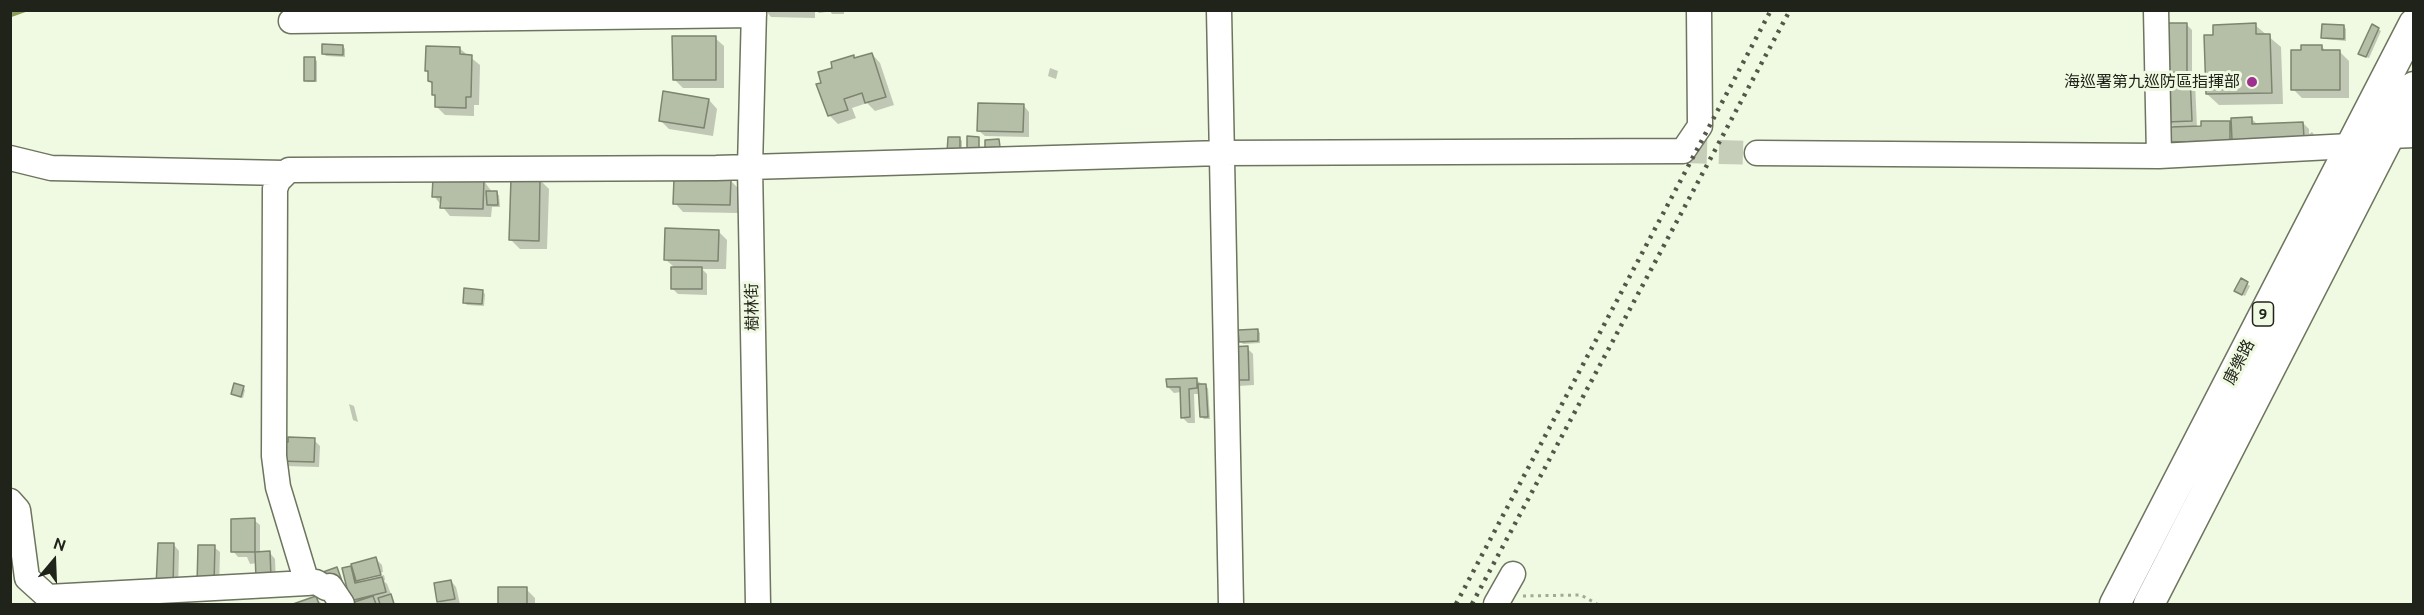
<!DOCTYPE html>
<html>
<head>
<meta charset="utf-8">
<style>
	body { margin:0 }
	#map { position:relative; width:2424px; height:615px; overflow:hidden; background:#f0f9e1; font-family:Ubuntu,sans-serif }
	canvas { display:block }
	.frame { position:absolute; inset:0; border:12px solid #20231a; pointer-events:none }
	.north { position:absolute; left:24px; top:531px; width:60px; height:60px; -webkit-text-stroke:4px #f0f9e1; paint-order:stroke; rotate:19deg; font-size:16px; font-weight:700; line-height:24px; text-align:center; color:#20231a }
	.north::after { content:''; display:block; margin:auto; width:21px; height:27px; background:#20231a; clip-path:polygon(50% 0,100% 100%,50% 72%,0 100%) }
</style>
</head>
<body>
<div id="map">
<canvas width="2424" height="615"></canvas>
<div class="frame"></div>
<div class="north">N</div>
</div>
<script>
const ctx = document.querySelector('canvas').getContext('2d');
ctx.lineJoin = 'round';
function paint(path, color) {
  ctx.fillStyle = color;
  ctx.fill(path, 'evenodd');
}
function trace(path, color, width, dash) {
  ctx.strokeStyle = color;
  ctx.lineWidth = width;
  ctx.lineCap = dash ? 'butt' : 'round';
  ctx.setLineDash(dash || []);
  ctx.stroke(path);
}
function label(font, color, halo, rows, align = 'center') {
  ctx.font = font + ' Ubuntu,"Noto Sans TC",sans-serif';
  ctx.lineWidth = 6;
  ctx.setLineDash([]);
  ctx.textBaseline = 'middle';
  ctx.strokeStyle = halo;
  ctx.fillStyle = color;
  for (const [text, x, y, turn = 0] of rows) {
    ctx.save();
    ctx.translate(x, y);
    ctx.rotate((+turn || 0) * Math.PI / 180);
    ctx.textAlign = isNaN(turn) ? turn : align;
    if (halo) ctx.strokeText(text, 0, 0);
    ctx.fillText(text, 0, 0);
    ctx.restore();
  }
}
paint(new Path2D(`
	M765,10H815V18L771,17Z
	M816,10H826V12L819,13Z
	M844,10V14H832L830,11Z
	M2187,25L2192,30V79L2195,82L2197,128L2229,123L2233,127L2252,119L2258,125L2303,123L2309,129V134L2312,132L2317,138L2178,147L2172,141L2175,128L2168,121L2164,72Z
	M2255,25L2281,47L2283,104L2219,105L2207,94L2215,36Z
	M2344,26L2346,29V41L2325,39L2322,37Z
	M2378,29L2381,31L2369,58L2363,56L2360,53Z
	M715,38L724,46V88H683L674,79Z
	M343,46L345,49V57L326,56L323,53Z
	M2322,47L2327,52H2340L2349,61V98H2302L2293,89Z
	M459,48L480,65L479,105H474V116L445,115L436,106L433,85L429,81V74L426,70Z
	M872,54L880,63L894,105L875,111L867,103L852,108L856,118L838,124L829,115L823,84L834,69L853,56L856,59Z
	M314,59L317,61V82H308L306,80Z
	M1050,68L1058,71L1056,79L1048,76Z
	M709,100L717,109L713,136L669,129L660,120Z
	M1024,106L1029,112V137L985,136L979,131Z
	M960,139L962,141V155H951Z
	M540,180L549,189L547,249H520L511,240Z
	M730,180L739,189L738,213L683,212L675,203Z
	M484,181L492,192L499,195L500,207H492L491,217L450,216L434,196Z
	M718,231L727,240L726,269H702L707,274V295L678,294L672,288L673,266L666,260Z
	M2241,280L2250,286L2245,296L2239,293Z
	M482,291L485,294L484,306L467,305L464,302Z
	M1258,330L1260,333V343L1243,344L1240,341Z
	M1232,348H1247L1253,354L1254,385L1238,386Z
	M1196,380L1208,388L1210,419H1204L1202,417L1200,394H1194L1195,423H1188L1182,417L1181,392L1174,393L1168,387Z
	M243,388L245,390L243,398L233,394Z
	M349,404L354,406L358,422L353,420Z
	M314,440L320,446L319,467L284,466L290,444Z
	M254,520L260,525V553H270L275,559L276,584L257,563L250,564L247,557H238L233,551Z
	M174,545L179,551L178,592H164Z
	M214,547L220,552L219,589H204Z
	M376,559L382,565L383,572L359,579V582L384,575L385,580L384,581L387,584L395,604H351L350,568L355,573Z
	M451,581L456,587L460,604H442L439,602Z
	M500,589H526L535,598V604H500Z
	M316,598L322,604H296Z`), '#0003');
trace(new Path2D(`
	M10,15L24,10`), '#889e59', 5);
const building = new Path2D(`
	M2163,23H2187V73L2163,72Z
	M2256,23V34H2270L2272,93L2206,94L2204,35H2213V25Z
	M2322,24L2344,25V39L2321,38Z
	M2372,24L2379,28L2366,57L2358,54Z
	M672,36H716V80H673Z
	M322,44L343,45V55L322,54Z
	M2301,45H2322V50H2340V90H2291V50H2301Z
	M426,46L460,47V54L472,55L471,97H466V108L435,107V95H432V82L428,81V71H425Z
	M872,53L886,97L865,103L862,93L844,99L848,110L828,116L816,84L821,83L818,72L832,68L831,62L854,55V58Z
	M304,57H315V81H304Z
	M2190,75L2192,121L2167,122L2164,76Z
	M663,91L709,99L704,128L659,121Z
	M978,103L1024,104L1023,132L977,131Z
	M2252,117V124L2303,122L2304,138L2232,140L2231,118Z
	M2201,121H2230V141L2171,142L2170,127L2201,126Z
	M967,136L979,137V152H967Z
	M948,137H960V153H947Z
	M999,139L1000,147L985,148V140Z
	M433,178L484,179L483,209L440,208L441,197H432Z
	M511,178L540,179L539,241L509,240Z
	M674,178L731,179L730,205L673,204Z
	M486,191H497L498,205H487Z
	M665,228L719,230L718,261L664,260Z
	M671,267H702V289H671Z
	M2241,278L2248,282L2242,295L2234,291Z
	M464,288L483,290L482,304L463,303Z
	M1258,329V341L1239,342L1238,330Z
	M1248,346L1249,380H1231L1230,347Z
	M1197,378V388L1189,389L1190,417L1181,418L1180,387H1167L1166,379Z
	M234,383L244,386L241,397L231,394Z
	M1198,384H1206L1208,417H1200Z
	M288,437L315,438L314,462L277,461L278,442H288Z
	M255,518V552H231V519Z
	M158,543H174L173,587H156Z
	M198,545H215L214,584H197Z
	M270,551L271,578L256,579L255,552Z
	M376,557L381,575L356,581L351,564Z
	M351,566L355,583L382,577L386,592L350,601L342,568Z
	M337,567L342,581L327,585L323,572Z
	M451,580L455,599L437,602L434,583Z
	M498,587H527V604H498Z
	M391,594L394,604H380L378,598Z
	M316,596L319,604H293Z
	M373,596L376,604H348Z`);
paint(building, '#b5bea7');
trace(building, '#7d846f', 1.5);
trace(new Path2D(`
	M1683,151L1757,153`), '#c6ceb9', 24, [24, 12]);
const minor = new Path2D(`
	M754,10L750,167L758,604
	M1219,10L1231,604
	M2156,10L2159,156
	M291,21L754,15
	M1757,153L2159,156L2350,146L2390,136L2414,135
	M10,158L51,168L284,173
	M10,501L18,510L27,578L48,597L307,583
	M342,604L330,586L326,588L316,582L307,583L278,487L274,456L275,189L278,181L289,170L716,168L1221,153L1683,151L1700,126L1699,10
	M1496,604L1513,574`);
const major = new Path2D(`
	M2115,604L2414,24
	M2149,604L2414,87`);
trace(minor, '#6d745f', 27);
trace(major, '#6d745f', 33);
trace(new Path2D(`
	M1523,596L1581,595L1597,604`), '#a2a996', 3, [3, 4.5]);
trace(minor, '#fff', 24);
trace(major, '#fff', 30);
trace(new Path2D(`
	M1456,604L1771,10
	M1472,604L1790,10`), '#52574a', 4.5, [3, 6]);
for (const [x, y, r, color] of [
	[2252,82,6,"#9e3090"]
]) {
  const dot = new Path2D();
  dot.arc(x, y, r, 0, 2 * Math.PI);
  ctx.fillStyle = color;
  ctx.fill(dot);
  trace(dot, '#f0f9e1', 2);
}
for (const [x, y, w] of [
	[2263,314,21]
]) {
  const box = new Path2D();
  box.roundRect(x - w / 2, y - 12, w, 24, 4.5);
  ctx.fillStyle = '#f0f9e1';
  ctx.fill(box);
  trace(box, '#20231a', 1.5);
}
label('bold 15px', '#20231a', null, [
	["9",2263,314]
]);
label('16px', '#20231a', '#f0f9e1', [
	["海巡署第九巡防區指揮部",2240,82]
], 'right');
label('16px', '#20231a', '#f0f9e1', [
	["樹林街",752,307,-91],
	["康樂路",2239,362,-63]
]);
</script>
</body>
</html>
